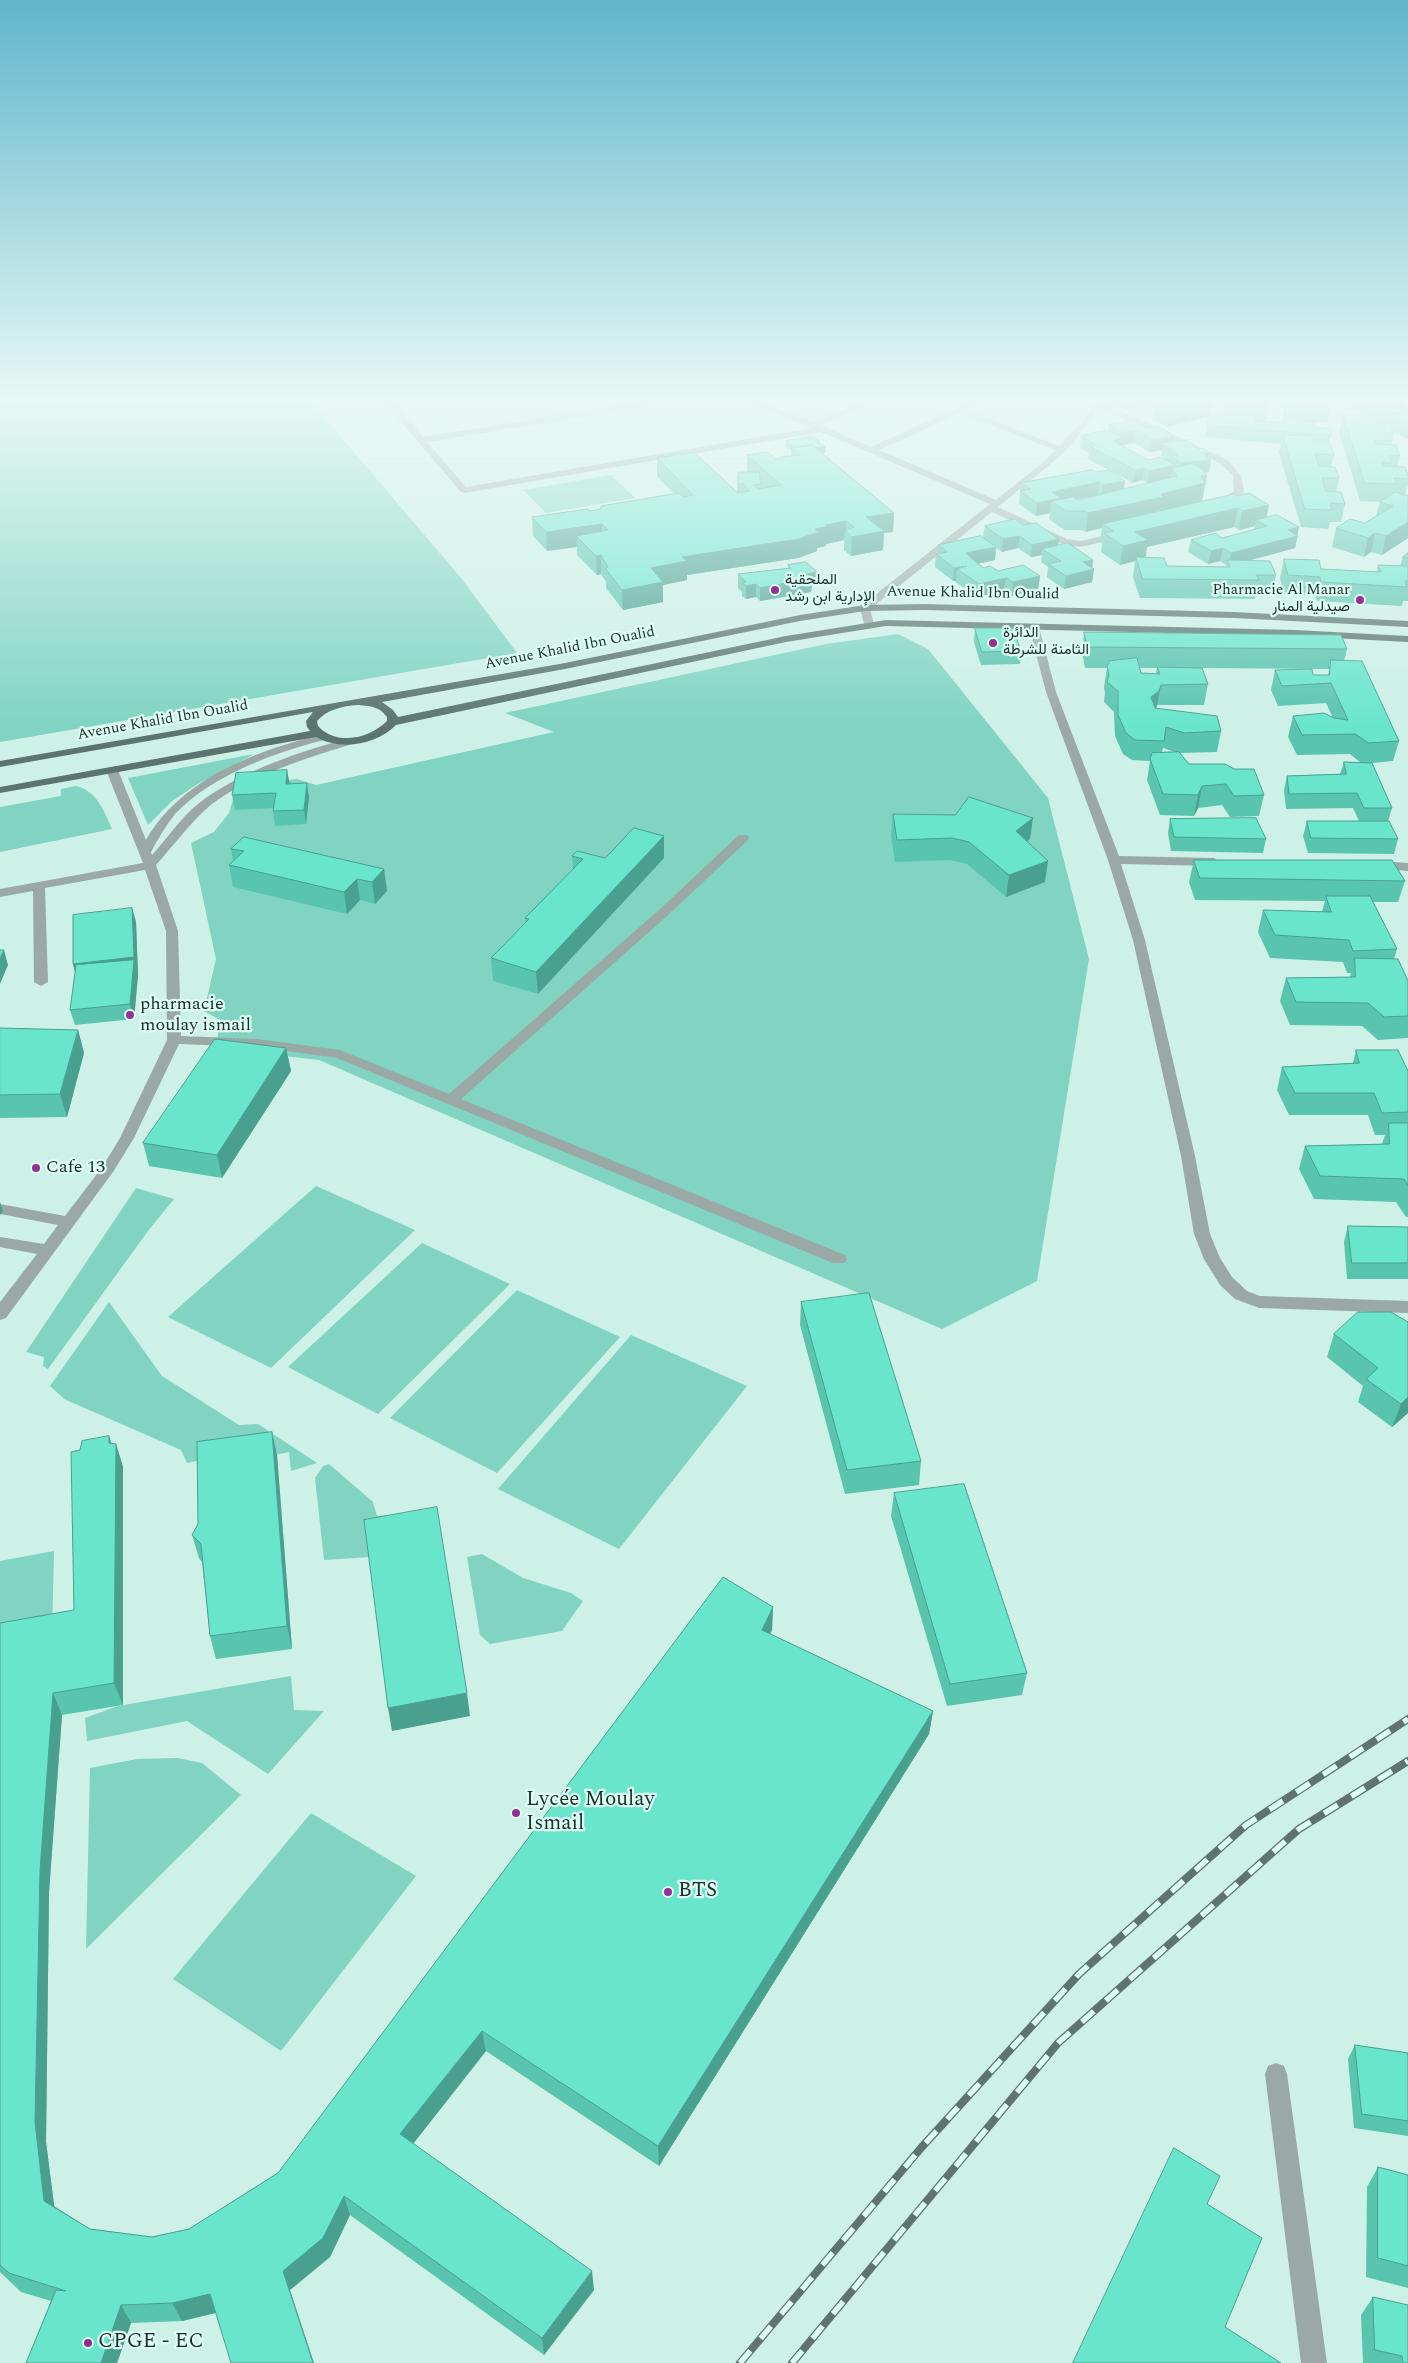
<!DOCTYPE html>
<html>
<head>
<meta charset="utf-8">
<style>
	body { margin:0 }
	canvas { display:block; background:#cdf0e7 }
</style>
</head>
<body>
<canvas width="1408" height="2363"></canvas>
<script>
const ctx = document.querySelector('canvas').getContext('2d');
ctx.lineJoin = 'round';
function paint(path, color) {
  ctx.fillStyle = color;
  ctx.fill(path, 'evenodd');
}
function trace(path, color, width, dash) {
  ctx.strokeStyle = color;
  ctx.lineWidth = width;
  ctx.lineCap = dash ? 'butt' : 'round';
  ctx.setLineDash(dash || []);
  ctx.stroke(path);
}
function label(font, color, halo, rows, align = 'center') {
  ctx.font = font + ' Spectral,Vazirmatn,serif';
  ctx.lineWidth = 4.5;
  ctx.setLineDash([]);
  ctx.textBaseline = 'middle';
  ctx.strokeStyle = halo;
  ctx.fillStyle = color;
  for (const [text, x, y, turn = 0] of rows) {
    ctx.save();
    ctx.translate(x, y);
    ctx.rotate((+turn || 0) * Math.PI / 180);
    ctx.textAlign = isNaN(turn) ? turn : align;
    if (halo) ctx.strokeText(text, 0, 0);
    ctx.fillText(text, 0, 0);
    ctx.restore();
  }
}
paint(new Path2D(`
	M0,397H307L461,578L517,653L0,742Z
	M611,475L635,498L546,513L523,490Z
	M898,634L928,649L1048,798L1089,959L1037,1281L942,1329L319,1060L216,1048L220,1020L204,1011L216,959L191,843L214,832L229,813L237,786L297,779L316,785L554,732L505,713L826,644Z
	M254,754L196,785L172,801L148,825L128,778Z
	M76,786C97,791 104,811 112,829L0,852V807L61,796V789Z
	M316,1186L415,1230L271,1368L168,1317Z
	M136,1188L174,1199L148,1231L48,1369L43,1366L44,1357L26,1352Z
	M422,1243L510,1284L378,1414L288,1367Z
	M517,1290L620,1337L497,1473L390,1418Z
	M109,1302L162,1376L239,1425L258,1424L317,1463L291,1471L289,1452L265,1457L229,1454L187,1463L181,1450L64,1399L50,1386Z
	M631,1335L747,1386L619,1549L498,1489Z
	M329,1464L373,1502L377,1516L409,1514L370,1557L324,1560L315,1478L323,1466Z
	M54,1551L52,1633L0,1643V1561Z
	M482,1554L523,1578L571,1593L583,1601L562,1631L490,1644L480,1635L467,1557Z
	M291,1676L294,1710L324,1711L268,1774L187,1721L87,1741L85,1718L118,1706Z
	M177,1758L202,1763L241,1795L86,1949L90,1768L137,1759Z
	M311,1813L416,1876L281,2051L173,1979Z`), '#80d4c1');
paint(new Path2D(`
	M380,397H388L423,437L675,397H695L691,399L427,442L466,487L812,428L734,397H746L813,422L875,397H886L820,425L871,447L981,397H992L967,410L1059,446L1083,421L1100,397H1108L1104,403L1228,460L1241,476L1244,492C1237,500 1225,509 1215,508V504L1234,491L1233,476L1222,464L1100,408L1065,452L998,507L1067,539L1081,541L1119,532L1124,535L1122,537L1081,547L1065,545L992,512L870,609L874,624L869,627L864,624L860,608L861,606L990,504L821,432L464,493L461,492ZM960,413L1055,450L1040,465L996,500L879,450Z
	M1387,397H1399L1408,400V406Z
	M1034,624L1039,627L1056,692L1119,856L1214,858L1220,862L1214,866L1121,864L1145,940L1195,1156L1210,1234L1220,1258L1232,1277L1247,1291L1260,1296L1408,1301V1313L1259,1308L1235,1299L1220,1285L1204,1259L1194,1234L1181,1156L1133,940L1108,860L1046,692L1029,627Z
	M324,734L328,735V739C276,752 214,774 176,813C166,825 158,839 151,852L152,855C167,839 181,817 198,804C238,772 305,749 355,737L361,740L359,742C315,755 238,779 205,810C187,827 172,847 156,865L178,931L181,1036L257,1039L340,1050L449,1094L659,910L739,835H747L749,838L747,841L667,916L461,1099L845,1255L847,1259L845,1263H833L337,1058L257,1047L179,1044L134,1138L113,1172L6,1318L0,1320V1302L37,1254L0,1247V1237L44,1244L58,1225L0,1214V1204L65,1216L103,1166L120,1138L167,1040L166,931L145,870L45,888L48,982L41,986L34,982L33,891L0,897V889L143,863L106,770L108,768H116L118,770L146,840C182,778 257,750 324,734Z
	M1377,861L1408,863V871L1373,868L1371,865Z
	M1276,2063L1284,2066L1287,2074L1327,2363H1301L1265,2074L1268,2066Z`), '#9aa9a5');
paint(new Path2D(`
	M924,604L1234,612L1408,621V627L1234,618L924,610L865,611L800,621L565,669L382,702L393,710L398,717L786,636L886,620L1295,630L1408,636V642L1295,636L886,626L786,642L396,725C376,745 341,751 316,737L0,793V787L310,731L307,727L306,721L313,712L0,767V761L565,663L800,615L865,605ZM359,705C371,706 380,707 387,717V721C369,739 336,746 318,726L317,721C326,710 345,705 359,705Z`), '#5b756e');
const rail = new Path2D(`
	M740,2363L921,2148L1079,1974L1246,1825L1408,1719
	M792,2363L1058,2043L1299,1829L1408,1761`);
trace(rail, '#5f746f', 8);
trace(rail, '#dbfdf4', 5.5, [16]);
paint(new Path2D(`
	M1112,397H1170L1125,410L1112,404Z
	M1228,397H1267L1268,410L1266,422L1282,423L1284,419L1283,404L1285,397H1341L1340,401L1315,399V401L1329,411L1327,423L1315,422V427L1331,436L1329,443L1334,455L1331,467L1339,478L1336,492L1345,504L1341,522H1330L1328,529L1301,527L1279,453L1281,444L1205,437L1209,416L1167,427L1154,420L1155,414L1153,413L1154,401L1182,399L1212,404L1210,416L1223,417L1226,413V404Z
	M1354,397H1395L1405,409L1408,410V439L1393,432L1394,433L1391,445L1400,456L1397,467L1408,475V485L1405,495L1408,496V538L1382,555L1371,552L1364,557L1332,547L1336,528L1365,523L1376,516L1380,502L1360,501L1339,432L1343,415L1368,416L1351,408Z
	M1109,425L1147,428L1174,436L1173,441L1208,457L1211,460L1209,472H1205L1207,475L1202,501L1234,494L1266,518L1298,536L1295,548L1249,560L1276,575L1272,595H1256L1255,599L1140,598L1133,577L1135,561L1120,565L1101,552L1102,544L1100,542L1102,528L1086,532L1081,530H1064L1049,519L1050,513L1036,516L1019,504L1021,483L1092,470L1124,489L1147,483L1142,480L1133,483L1088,459L1089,453L1080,448L1081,436L1108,430ZM1134,443L1150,452L1162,450L1161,455L1167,460H1148L1122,446V445ZM1098,495L1078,500L1076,499ZM1255,526L1254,529L1222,538L1191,540L1188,552L1208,564L1220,561L1226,565V567L1167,566L1146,557L1147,547L1234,527L1239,530Z
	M786,441H819V443L825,453H822L894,513L893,532L884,533L883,550L851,556L844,550V540L826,544V546L817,548V551L798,558L687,575V580L663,585V602L623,610L606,588V582L601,574L597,575L577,555V547L547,551L533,536L532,517L601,509L674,494L657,476V458L737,492L738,472H747V455L776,459H780V457L791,456V451L786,447Z
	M1023,525L1059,539L1058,545L1094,569L1092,582L1064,589L1047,577L1048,567L1041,562L1042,555L1031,557L1018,548L1002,552L996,548L995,560L978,564L984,568L998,571L1040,576L1038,589L1012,596L1004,591L978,597L955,582L956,581H953L935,567L936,554L938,553L939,545L983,538L985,526Z
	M1408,553V601H1403L1402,606L1317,601L1315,596L1284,594L1280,578L1284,559L1321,569L1377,572L1378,565L1400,566L1403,557Z
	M788,565L817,572V585L812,586L811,592L760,601L756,597L746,599L742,596V592L738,588V574L788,568Z
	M975,628L1021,651L1020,664L981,665L974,642Z
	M1084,632L1347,649L1344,661L1399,741L1393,761L1372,763L1392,808L1388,821L1398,839L1394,854L1308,853L1303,836L1307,821H1359L1353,808L1286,809L1284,790L1287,776L1340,774L1344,762L1361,763L1350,754L1297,755L1288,737L1293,716L1333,718L1326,703L1278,706L1271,690L1275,670L1313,675H1328L1329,669L1202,668L1208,684L1204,705H1157L1156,709L1221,731L1217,752L1180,753L1189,764L1264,795L1259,816L1230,817L1222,805L1198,808L1194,816L1160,815L1147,780L1150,761L1132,760L1123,754L1115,736L1114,712L1104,702L1105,693L1104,687L1107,668H1085L1082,652ZM1140,668H1157L1156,673H1141ZM1163,748L1175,752H1162Z
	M290,784L309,797L306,824L275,826L273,811L274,808L235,810L232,795Z
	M893,814L1030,839L1027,841L1045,882L1006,897L967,864L950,860L895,862L891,836Z
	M1170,819L1266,839L1263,853L1171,851L1168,833Z
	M664,836V858L538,994L493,981L491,958L526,923L525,918L573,870L572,856L605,858Z
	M231,849L384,869L387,891L375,904L360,900L347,914L233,887L229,865L233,861Z
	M1194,860L1405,881L1398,902H1373L1397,949L1394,959L1408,981V1038L1378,1040L1362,1026L1290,1025L1280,1001L1286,978L1350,977L1351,973H1347L1343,962L1270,958L1258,932L1263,910L1322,912L1325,901L1195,900L1189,882Z
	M132,908L136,922L138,975L134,1019L75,1025L70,1010L75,973L73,964Z
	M0,1028L78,1030L84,1053L67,1117L0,1118Z
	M286,1048L291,1071L222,1178L149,1166L143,1143Z
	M1356,1050L1408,1071V1217H1406L1396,1202L1314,1199L1299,1169L1305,1146L1382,1144L1385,1135H1375L1368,1115H1289L1277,1090L1282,1067L1353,1063Z
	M1348,1226L1408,1227V1279H1347L1344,1242Z
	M801,1302L921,1461L919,1485L845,1494L800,1325Z
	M1408,1322V1413L1392,1427L1358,1402L1363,1386L1327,1357L1334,1334Z
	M109,1436L111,1444H116L123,1467V1705L62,1715L49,1892L46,2142L54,2206L90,2229L152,2237L189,2229L278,2173L773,1607L772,1630L770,1634L933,1711L929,1734L659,2166L486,2051L413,2144L594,2290L544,2355L350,2215L330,2257L290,2290L216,2313L182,2321L131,2323L117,2363H26L51,2301L21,2292L0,2272V1623L74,1610L80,1450Z
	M277,1455L292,1649L216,1659L210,1636L202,1562L199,1558L192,1535Z
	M894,1493L1027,1673L1022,1695L947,1706L891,1516Z
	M1355,2045L1408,2053V2136L1354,2128L1348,2059Z
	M1378,2167L1408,2175V2288L1366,2277L1367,2187Z
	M1373,2297L1408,2363H1363L1361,2315Z`), '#5ac5af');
paint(new Path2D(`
	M1130,397H1170L1125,410L1127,398Z
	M1406,403L1404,411L1408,410L1405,422L1390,417V414L1396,405Z
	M1212,404L1210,416L1167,427L1169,415Z
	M1136,430L1134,443L1122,445V450L1113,441L1120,439L1121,433Z
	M1174,436L1172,448L1163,443L1162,450L1150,452L1152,440Z
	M819,441V447H825V453L800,457Z
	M1203,453H1209L1207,460H1211L1209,472L1179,476L1181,463Z
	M1176,465L1175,473L1172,469L1170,478L1148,484L1149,471Z
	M1144,468L1142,480L1133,483L1135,470Z
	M1207,475L1202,501L1102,524V528L1086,532L1088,513Z
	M1125,481L1123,493L1101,497L1103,485Z
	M1099,482L1098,495L1061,502L1051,501L1050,513L1036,516L1037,503L1052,492Z
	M1269,505L1265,524L1256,520L1255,526L1239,530L1242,511Z
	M1238,508L1234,527L1147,547L1145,559L1136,557L1135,561L1120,565L1123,546L1135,532Z
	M894,513L893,532L884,533L883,550L851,556L852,537L866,517Z
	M846,521V532L845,531L844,540L826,544V546L817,548V551L798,558L687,575V580L663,585V602L623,610L622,590L651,568L682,557L815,529L826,525Z
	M1408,522V538L1382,555L1386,536Z
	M602,524L603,543L576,536L577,547L547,551L546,532Z
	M1299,527L1295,548L1229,566V564L1231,553L1288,530Z
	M1375,533L1371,552L1364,557L1368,538Z
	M1020,536L1018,548L1002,552L1003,539Z
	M1059,539L1057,552L1042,549V555L1031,557L1032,545Z
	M996,547L995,560L965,566L966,553Z
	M1223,548L1220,561L1208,564L1211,551Z
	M601,555V574L597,575L596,556Z
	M1093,560L1092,570L1094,569L1092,582L1064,589L1066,576L1083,562Z
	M967,566L957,569L956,581H953L954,568Z
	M817,572V585L812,586L811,592L760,601V588L807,574Z
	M1040,576L1038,589L1012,596L1013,582Z
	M1006,578L1004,591L978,597L979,584Z
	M756,584V597L746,599V586Z
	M1161,685L1157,705L1155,711L1151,697Z
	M287,770L290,785L286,784Z
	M307,783L309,797L306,824L304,810Z
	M1202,786L1198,808L1194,816L1198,795Z
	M1033,818L1030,839L1014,853L1016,831Z
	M664,836V858L538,994L536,972Z
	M1048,861L1045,882L1006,897L1009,875Z
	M384,869L387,891L375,904L372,882Z
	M357,879L360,900L347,914L344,892Z
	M132,908L136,922L138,975L134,1019L130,1004L77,979L73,964Z
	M4,950L8,965L0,984V959Z
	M78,1030L84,1053L67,1117L60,1094Z
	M286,1048L291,1071L222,1178L217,1155Z
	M0,1202L3,1211L0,1215Z
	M1408,1397V1413L1392,1427L1401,1404Z
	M272,1432L277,1455L292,1649L287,1626Z
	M109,1436L116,1457V1444L123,1467V1705L114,1683Z
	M773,1607L772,1630L761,1653L762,1630Z
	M53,1693L62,1715L49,1892L46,2142L56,2220L44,2201L35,2122L40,1871Z
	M467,1693L470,1716L392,1731L388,1708Z
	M933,1711L929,1734L659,2166L658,2146Z
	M482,2031L486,2051L405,2154L400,2134Z
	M344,2196L350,2215L330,2257L290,2290L314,2363H313L283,2271Z
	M592,2271L594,2290L544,2355L542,2338Z
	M210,2294L219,2312L182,2321L172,2303Z
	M121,2305L131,2323L117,2363H101Z`), '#4aa08f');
const building = new Path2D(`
	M1172,397H1178L1182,399L1189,397H1198L1212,404L1169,415L1156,408L1164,406L1154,401Z
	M1228,397H1267L1268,410L1239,408V402H1229Z
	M1286,397H1315V401L1328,402L1329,411L1316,410L1317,416L1286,414Z
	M1356,397H1395L1406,403L1396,405L1408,410L1390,414Z
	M1406,412L1408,413V425L1388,416Z
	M1224,413L1256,416L1255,421L1283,423V419L1315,422V427L1331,429V436L1207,425L1209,415L1223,417Z
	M1343,415L1375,416L1377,423H1390L1394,433H1384L1387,441L1375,440L1376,444L1396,445L1400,456L1389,455L1392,463H1382L1383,466L1405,467L1408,475V479L1394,478L1396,484L1365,483Z
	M1135,421L1147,428L1158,426L1174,436L1152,440L1136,430L1121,433L1109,425Z
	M1108,430L1123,438L1113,441L1148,460L1161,457L1176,465L1149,471L1144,468L1135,470L1090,447L1097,445L1081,436Z
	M1283,435L1312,436L1314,443H1330L1334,455L1315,454L1319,466L1335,467L1339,478H1322L1326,491L1341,492L1345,504L1330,503L1332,510L1305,509Z
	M813,437L819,441L817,442L825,447L816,448L812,445L794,448L786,441Z
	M1187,440L1198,449L1203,448L1209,453H1203L1211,460L1181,463L1172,456L1178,455L1163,443Z
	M812,445L894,513L866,517L884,531L852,537L845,531L854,527L846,521L826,525L827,527L815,529L818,532L799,539L682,557L687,561L651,568L663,582L622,590L605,568L608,567L601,555L596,556L576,536L608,530L602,524L546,532L532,517L588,509L589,511L601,509V506L679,493L684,497L693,495L657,458L694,452L738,493L749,491L744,484H738V472H759L761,484L753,485L759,489L781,485L747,455L767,452L776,459L781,458L780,457L800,455L791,448Z
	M1189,464H1194L1202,469L1207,475L1201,476L1205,483L1161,494L1163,497L1088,513L1084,511H1066L1051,501L1073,497L1078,500L1177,476L1172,469Z
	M1092,470L1096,472L1108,470L1125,481L1103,485L1099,482L1052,492L1061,498L1037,503L1020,491L1030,489L1021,483Z
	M1395,492L1408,496V522L1386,536L1375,533L1368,538L1336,528L1350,519L1365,523L1393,506L1380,502Z
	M1249,493L1269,505L1242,511L1238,508L1135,532L1148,540L1123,546L1104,533L1114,531L1102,524L1234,494L1236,496Z
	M1277,515L1299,527L1288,530L1298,536L1231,553L1223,548L1211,551L1191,540L1215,533L1222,538L1267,526L1256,520Z
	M1015,519L1023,525L1036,523L1059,539L1032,545L1020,536L1003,539L985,526Z
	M981,536L996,547L966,553L977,563L984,568L990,566L998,571L1023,565L1040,576L1013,582L1006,578L979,584L957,569L967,566L954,568L936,554L947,552L939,545Z
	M1068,543L1093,560L1083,562L1094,569L1066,576L1048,564L1061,561L1042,549Z
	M1408,553V558L1403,557Z
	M1136,557L1164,558L1167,566L1230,567L1227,560L1270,561L1276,575H1256L1259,580L1143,579Z
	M1284,559L1319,560L1321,569L1381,572L1378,565L1408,566V581H1405L1407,587L1321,582L1320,577L1288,575Z
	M806,562L817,572L807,574L812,578L760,588L756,584L746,586L742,583L746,582L738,574L791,568L788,565Z
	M975,628H1013L1021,651L982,652Z
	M1084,632L1341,635L1347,649L1088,647Z
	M1137,658L1141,673L1160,674L1157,667L1202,668L1208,684L1161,685L1159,691L1151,697L1155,708L1217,716L1221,731L1184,733L1166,727L1164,741L1135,740L1126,733L1118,715V691L1107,682L1109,675L1107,666L1110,661Z
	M1331,660L1362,661L1399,741L1369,743L1355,734L1302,735L1293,716L1324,713L1334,718L1348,720L1331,683L1282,686L1275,670L1312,669L1313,675H1329Z
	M1179,752L1189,764H1225L1234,769H1254L1264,795L1234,796L1226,784L1202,786L1198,795L1163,794L1150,759L1152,753Z
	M1344,762L1372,763L1392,808H1364L1357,793L1289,794L1287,776L1346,774Z
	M287,770L286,784L307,783L304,810L273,811L276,793L232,795L236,773Z
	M969,797L1033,818L1016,831L1048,861L1009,875L969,842L952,838L897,840L893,814L955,815Z
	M1256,818L1266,839L1174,837L1170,819Z
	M1307,821H1389L1398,839L1311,838Z
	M634,828L664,836L536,972L491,958L529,919L525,918L583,859L572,856L577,851L605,858Z
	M244,837L384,869L372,882L357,879L344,892L229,865L244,851L231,849Z
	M1194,860H1392L1405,881L1200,878Z
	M1326,896H1370L1397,949L1353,951L1349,940L1275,935L1263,910L1331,912Z
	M132,908L134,957L73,964V915Z
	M0,950H4L0,959Z
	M1355,958L1398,959L1408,981V1016L1384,1017L1368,1003L1296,1002L1286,978L1355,977Z
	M134,960L130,1004L70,1010L76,965Z
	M0,1028L78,1030L60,1094L0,1095Z
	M215,1039L286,1048L217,1155L143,1143Z
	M1356,1050H1398L1408,1071V1112L1382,1113L1374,1093H1295L1282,1067L1359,1063Z
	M1389,1123H1408V1185L1404,1179L1320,1176L1305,1146L1389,1144Z
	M1348,1226L1408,1227V1263H1352Z
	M869,1293L921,1461L847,1470L801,1302Z
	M1358,1312H1391L1408,1322V1397L1401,1404L1366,1379L1378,1368L1334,1334Z
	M272,1432L287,1626L210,1636L201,1544L192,1535L198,1524L197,1442Z
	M109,1436V1443L116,1444L114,1683L53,1693L40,1871L35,2122L44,2201L90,2229L152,2237L189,2229L278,2173L723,1577L773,1607L762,1630L933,1711L658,2146L482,2031L400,2134L592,2271L542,2338L344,2196L323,2238L283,2271L313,2363H231L210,2294L172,2303L121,2305L101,2363H26L56,2290L66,2291L9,2273L0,2265V1623L74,1610L71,1452L80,1450L82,1441Z
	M964,1484L1027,1673L950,1684L894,1493Z
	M437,1507L467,1693L388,1708L364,1520Z
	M1355,2045L1408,2053V2121L1362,2114Z
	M1174,2148L1220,2176L1207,2204L1262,2238L1225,2327L1281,2363H1073Z
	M1378,2167L1408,2175V2266L1378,2258Z
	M1373,2297L1408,2305V2363H1403L1402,2356L1375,2350Z`);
paint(building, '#69e5cc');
trace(building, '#4aa08f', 1);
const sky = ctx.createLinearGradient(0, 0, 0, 728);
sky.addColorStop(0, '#60b6cc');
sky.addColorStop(0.55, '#e8f8f4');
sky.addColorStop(1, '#e8f8f400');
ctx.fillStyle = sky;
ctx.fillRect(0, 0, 1408, 728);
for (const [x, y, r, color] of [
	[775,590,5,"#952f94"],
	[1360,600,5,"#952f94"],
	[993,643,5,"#952f94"],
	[130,1015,5,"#952f94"],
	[36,1168,5,"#952f94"],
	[516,1813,5,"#952f94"],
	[668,1892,5,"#952f94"],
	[88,2343,5,"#952f94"]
]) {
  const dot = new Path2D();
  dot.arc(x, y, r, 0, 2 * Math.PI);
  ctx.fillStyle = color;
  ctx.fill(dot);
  trace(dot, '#dbfdf4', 2);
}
label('15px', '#222f2c', '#dbfdf4', [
	["الملحقية",785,581],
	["الإدارية ابن رشد",785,598],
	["Pharmacie Al Manar",1350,591,"right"],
	["صيدلية المنار",1350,608,"right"],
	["الدائرة",1003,634],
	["الثامنة للشرطة",1003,651]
], 'left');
label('15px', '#222f2c', '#dbfdf4', [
	["Avenue Khalid Ibn Oualid",973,594,1],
	["Avenue Khalid Ibn Oualid",570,649,-11],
	["Avenue Khalid Ibn Oualid",163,721,-10]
]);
label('18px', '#222f2c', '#dbfdf4', [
	["pharmacie",140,1005],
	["moulay ismail",140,1026],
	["Cafe 13",46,1168]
], 'left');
label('21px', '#222f2c', '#dbfdf4', [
	["Lycée Moulay",526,1801],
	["Ismail",526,1825],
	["BTS",678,1892],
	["CPGE - EC",98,2343]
], 'left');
</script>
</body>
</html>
